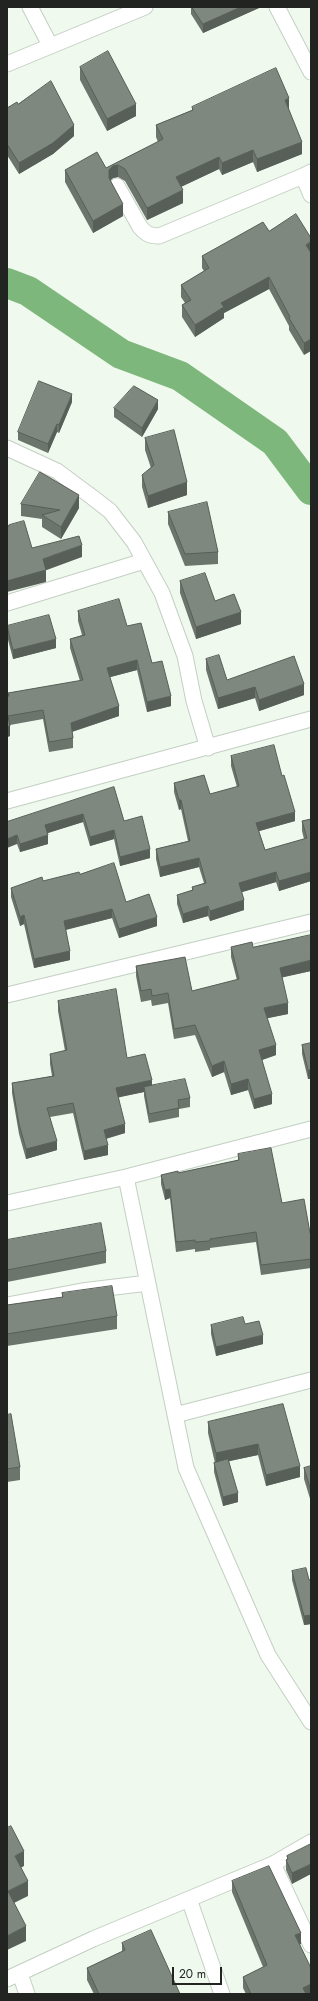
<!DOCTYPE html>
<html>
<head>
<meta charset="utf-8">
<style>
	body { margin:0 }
	#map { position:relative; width:318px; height:2001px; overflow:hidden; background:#eff9ee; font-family:Jost,sans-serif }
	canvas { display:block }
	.frame { position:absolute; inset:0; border:8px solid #212420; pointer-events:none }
	.scale { position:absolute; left:172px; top:1967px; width:50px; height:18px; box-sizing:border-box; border:2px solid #212420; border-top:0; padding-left:5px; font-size:12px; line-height:14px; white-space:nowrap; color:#212420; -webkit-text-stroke:3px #eff9ee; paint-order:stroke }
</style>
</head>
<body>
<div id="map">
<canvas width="318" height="2001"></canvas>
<div class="frame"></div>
<div class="scale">20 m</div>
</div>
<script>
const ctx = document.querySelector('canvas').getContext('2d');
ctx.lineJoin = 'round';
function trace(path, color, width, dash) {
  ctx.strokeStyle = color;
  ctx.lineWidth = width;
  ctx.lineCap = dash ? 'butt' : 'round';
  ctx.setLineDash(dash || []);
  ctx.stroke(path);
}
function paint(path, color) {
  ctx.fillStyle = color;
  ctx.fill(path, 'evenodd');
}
trace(new Path2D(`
	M7,283L28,291L121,354L180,376L275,442L311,490`), '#7eb77c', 30);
const street = new Path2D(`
	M30,7L50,45
	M277,7L311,72
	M7,64L145,7
	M311,172L303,176L311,195
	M117,186L140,227C146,234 150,236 159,236L303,176
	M7,448L57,471L92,497L110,511L134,542L162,593L185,656L194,701L208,748
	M7,603L144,561
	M7,801L311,719
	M7,995L311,922
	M126,1177L186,1468L268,1655L311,1722
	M7,1203L126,1177L311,1129
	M7,1305L82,1291L148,1283
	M175,1415L311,1380
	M273,1864L311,1945
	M189,1899L222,1994
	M20,1974L27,1994
	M7,1979L93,1939L273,1864L311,1842`);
trace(street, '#c4cfc4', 17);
trace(street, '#fff', 15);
paint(new Path2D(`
	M191,7H259V8L203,33L191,14Z
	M80,67L136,116L107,131L80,80Z
	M18,104L74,136L53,154L19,174L7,155V108Z
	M192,107L289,110L302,154L257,172L253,162L222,175L219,169L181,187L183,203L147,220L125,181L118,177L113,178L110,180L123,216L93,233L65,182V170L106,168L158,142L156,137V125L192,110Z
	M269,231L311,253L304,355L289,330V326L269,289L224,313V318L195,337L182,317V305L185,303L181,297V285L204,271L202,268V256Z
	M72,402L59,433L57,432L48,453L18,440V432Z
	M114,408L158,409L142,437L114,417Z
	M145,438L187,495L148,508L142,487V475L151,468L145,450Z
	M21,504L79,508L61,539L42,527V519L21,516Z
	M168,512L218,552V564L185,566L168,524Z
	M180,581L215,601L241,624L196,639L180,593Z
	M78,611L127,626L152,663L171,706L147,712L137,670L110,677L119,716L72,732L73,738V748L49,752L43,719L10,725V736L7,737L8,693L80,681L70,648V639L82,635L78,621Z
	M7,626L56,648L13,659L7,636Z
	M206,659L227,680L304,695L259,711L255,698L218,709L206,670Z
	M231,756L295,821L259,831L265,850L304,839L302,831V821L311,819V881L279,891L276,882L242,892L244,910L210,921L208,916L183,923L177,904V895L192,890V887L204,883L199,867L160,877L156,859V849L188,841L181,809L179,810L174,792V783L210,794L237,787L231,766Z
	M114,787L124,821L150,858L120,866L114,839L90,846L83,822L47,833L48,844L20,852L17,844L7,822Z
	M80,874L126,902L157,926L119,938L112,918L66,930L70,960L34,968L24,924L20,926L11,897V888Z
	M231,947H253L311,971L282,977L288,1014L267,1018L276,1055L262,1060L272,1104L254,1109L248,1090L231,1095L224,1072L212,1077L195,1035L174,1039L168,1003L152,1006L151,1000L141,1002L136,976V966L192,991L237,980L231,957Z
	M58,1001L127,1058L152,1085L190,1098V1107L179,1109V1117L149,1123L144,1096V1092L118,1097L125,1133L106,1139L108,1155L84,1160L73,1113L50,1117L57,1150L26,1159L19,1134L12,1093V1083L52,1076L50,1064V1054L65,1051L58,1011Z
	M311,1043V1079H308L302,1054V1045Z
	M238,1154L310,1233H311V1268L261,1275L256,1242L210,1248V1250L195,1252V1249L176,1252L170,1198L165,1200L161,1184V1175L178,1173L238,1160Z
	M7,1240L106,1251V1263L7,1282Z
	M62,1293L117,1316V1329L7,1346V1305L62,1297Z
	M245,1324L263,1344L216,1356L211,1334V1325Z
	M283,1404L300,1477L266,1486L258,1455L229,1461L238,1502L223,1506L214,1472V1463H215L208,1433V1422Z
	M7,1415L20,1467V1480L7,1482Z
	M311,1466V1502L304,1479V1468Z
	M292,1571L309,1580L311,1579V1624L304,1625L292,1580Z
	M311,1844L292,1884L286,1870V1860L287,1859V1856Z
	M232,1881L301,1944H300L311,1994H246L243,1988V1977L263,1967L232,1892Z
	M122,1943L180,1994H94L87,1980V1968L122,1952Z`), '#6c756c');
paint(new Path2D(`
	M241,7H259V8L203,33V24Z
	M289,98V110L285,112V100Z
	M136,104V116L107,131V119Z
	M74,125V136L53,154L19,174V163Z
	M302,142V154L257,172V159Z
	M253,150V162L222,175V163Z
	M219,157V169L176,189V177Z
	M118,165V177L113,178L109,182V170L113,166Z
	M183,190V203L147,220V208Z
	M123,204V216L93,233V221Z
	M311,241V253L306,256V245Z
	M269,277V289L224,313V318L195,337V325L221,303Z
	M311,339V351L304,355V343Z
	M72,394V402L59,433V425Z
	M158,400V409L142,437V428Z
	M57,424V432L48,453V444Z
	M187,482V495L148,508V496Z
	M79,495V508L61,539V527Z
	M82,545V557L44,571L46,570V582L7,592V581L43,559Z
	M241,612V624L196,639V627Z
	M56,639V648L13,659V650Z
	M137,660V670L107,678V668Z
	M304,684V695L259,711V700Z
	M255,687V698L218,709V698Z
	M171,696V706L147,712V702Z
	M119,706V716L71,732V723Z
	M10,726V736L7,737V727Z
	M179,800H181V809L179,810Z
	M295,812V821L256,832V823Z
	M83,814V822L45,834V825Z
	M114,830V839L90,846V837Z
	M17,835V844L7,848V839Z
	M48,835V844L20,852V844Z
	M150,849V858L120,866V857Z
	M199,858V867L160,877V867Z
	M276,872V882L239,893V883Z
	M311,872V881L279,891V881Z
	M244,900V910L210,921V911Z
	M208,906V916L183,923V914Z
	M112,909V918L64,930V921Z
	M24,915V924L20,926V917Z
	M157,917V926L119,938V929Z
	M70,951V960L34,968V959Z
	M311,960V971L280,978V968Z
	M288,1003V1014L264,1019V1008Z
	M276,1045V1055L259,1061V1050Z
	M224,1061V1072L212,1077V1066Z
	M308,1070H311V1079H308Z
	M248,1079V1090L231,1095V1084Z
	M152,1080V1090L144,1087V1092L116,1098V1088Z
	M272,1094V1104L254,1109V1099Z
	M125,1124V1133L104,1139V1130Z
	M57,1141V1150L26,1159V1149Z
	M108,1145V1155L84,1160V1151Z
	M170,1189V1198L165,1200V1190Z
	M263,1335V1344L216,1356V1347Z
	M258,1444V1455L216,1464V1453Z
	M300,1466V1477L266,1486V1475Z
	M238,1493V1502L223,1506V1497Z
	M311,1615V1624L304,1625V1616Z
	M24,1851V1866L15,1871V1856Z
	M311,1864V1874L292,1884V1873Z
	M28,1881V1896L8,1906V1891Z
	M26,1926V1941L7,1950V1936Z
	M301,1933V1944L295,1946V1935Z
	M311,1984V1994H303V1988Z`), '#585f58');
const building = new Path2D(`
	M192,7H241L203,24Z
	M108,51L136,104L107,119L80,67Z
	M276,68L289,98L285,100L302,142L257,159L253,150L222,163L219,157L176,177L183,190L147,208L125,169L118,165L113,166L109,170V178L123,204L93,221L65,170L97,152L106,168L163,139L156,125L193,110L192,107Z
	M51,81L74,125L53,143L19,163L7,144V108L17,102L18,104Z
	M296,214L311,238V241L306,245L311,253V339L304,343L289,318L290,317L269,277L221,303L224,307L195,325L182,305L191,300L181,285L209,268L202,256L263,222L269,231Z
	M39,381L72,394L59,425L57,424L48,444L18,432Z
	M134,386L158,400L142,428L114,408Z
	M174,430L187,482L148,496L142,475L154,465L145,438Z
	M40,472L79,495L61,527L42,515L60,510L21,504Z
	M207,502L218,552L185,554L168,512Z
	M24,521L32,548L79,536L82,545L43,559L46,570L7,581V528L9,525Z
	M205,573L215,601L234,594L241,612L196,627L180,581Z
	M119,599L127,626L141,623L152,663L162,661L171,696L147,702L137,660L107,668L119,706L71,723L73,738L49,742L43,710L8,716L10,726L7,727V696H9L8,693L83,680L70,639L85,635L78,611Z
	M49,615L56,639L13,650L7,626Z
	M219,655L227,680L294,656L304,684L259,700L255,687L218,698L206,659Z
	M274,745L282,776L284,775L295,812L256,823L265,850L307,838L302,821L311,819V872L279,881L276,872L239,883L244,900L210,911L208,906L183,914L177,895L193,890L192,887L206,883L199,858L160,867L156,849L190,841L181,800H179L174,783L204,775L210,794L239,786L231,756Z
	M114,787L124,821L142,816L150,849L120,857L114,830L90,837L83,814L45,825L48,835L20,844L17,835L7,839V822Z
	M114,863L126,902L149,894L157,917L119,929L112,909L64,921L70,951L34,959L24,915L20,917L11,888L42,877L43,881L79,872L80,874Z
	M311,935V960L280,968L288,1003L264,1008L276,1045L259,1050L272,1094L254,1099L248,1079L231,1084L224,1061L212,1066L195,1025L174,1029L168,993L152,996L151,989L141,991L136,966L185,957L192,991L239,979L231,947L252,942L253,947Z
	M116,989L127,1058L145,1054L152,1080L116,1088L125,1124L104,1130L108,1145L84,1151L73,1103L47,1108L57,1141L26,1149L19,1124L12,1083L54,1076L50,1054L67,1050L58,1001Z
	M311,1043V1070H308L302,1045Z
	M185,1079L190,1098L178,1100L179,1108L149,1114L144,1087Z
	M271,1148L282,1203L304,1199L310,1233H311V1259L261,1265L256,1232L210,1239V1241L195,1242V1240L176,1242L170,1189L165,1190L161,1175L178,1171V1173L239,1160L238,1154Z
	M101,1223L106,1251L7,1270V1240Z
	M112,1286L117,1316L7,1334V1305L63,1297L62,1293Z
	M243,1317L245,1324L259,1321L263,1335L216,1347L211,1325Z
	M283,1404L300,1466L266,1475L258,1444L216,1453L208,1422Z
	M11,1414L20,1467L7,1469V1415Z
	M228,1459L238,1493L223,1497L214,1463Z
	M311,1466V1491L304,1468Z
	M306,1568L309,1580L311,1579V1615L304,1616L292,1571Z
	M11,1826L24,1851L15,1856L28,1881L8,1891L26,1926L7,1936V1828Z
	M311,1844V1864L292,1873L286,1860L288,1859L287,1856Z
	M269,1866L301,1933L295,1935L311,1968V1984L303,1988L306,1994H251L243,1977L267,1965L232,1881Z
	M151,1930L180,1994H99L87,1968L125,1950L122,1943Z`);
paint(building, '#7e887e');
trace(building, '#585f58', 1);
</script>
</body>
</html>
